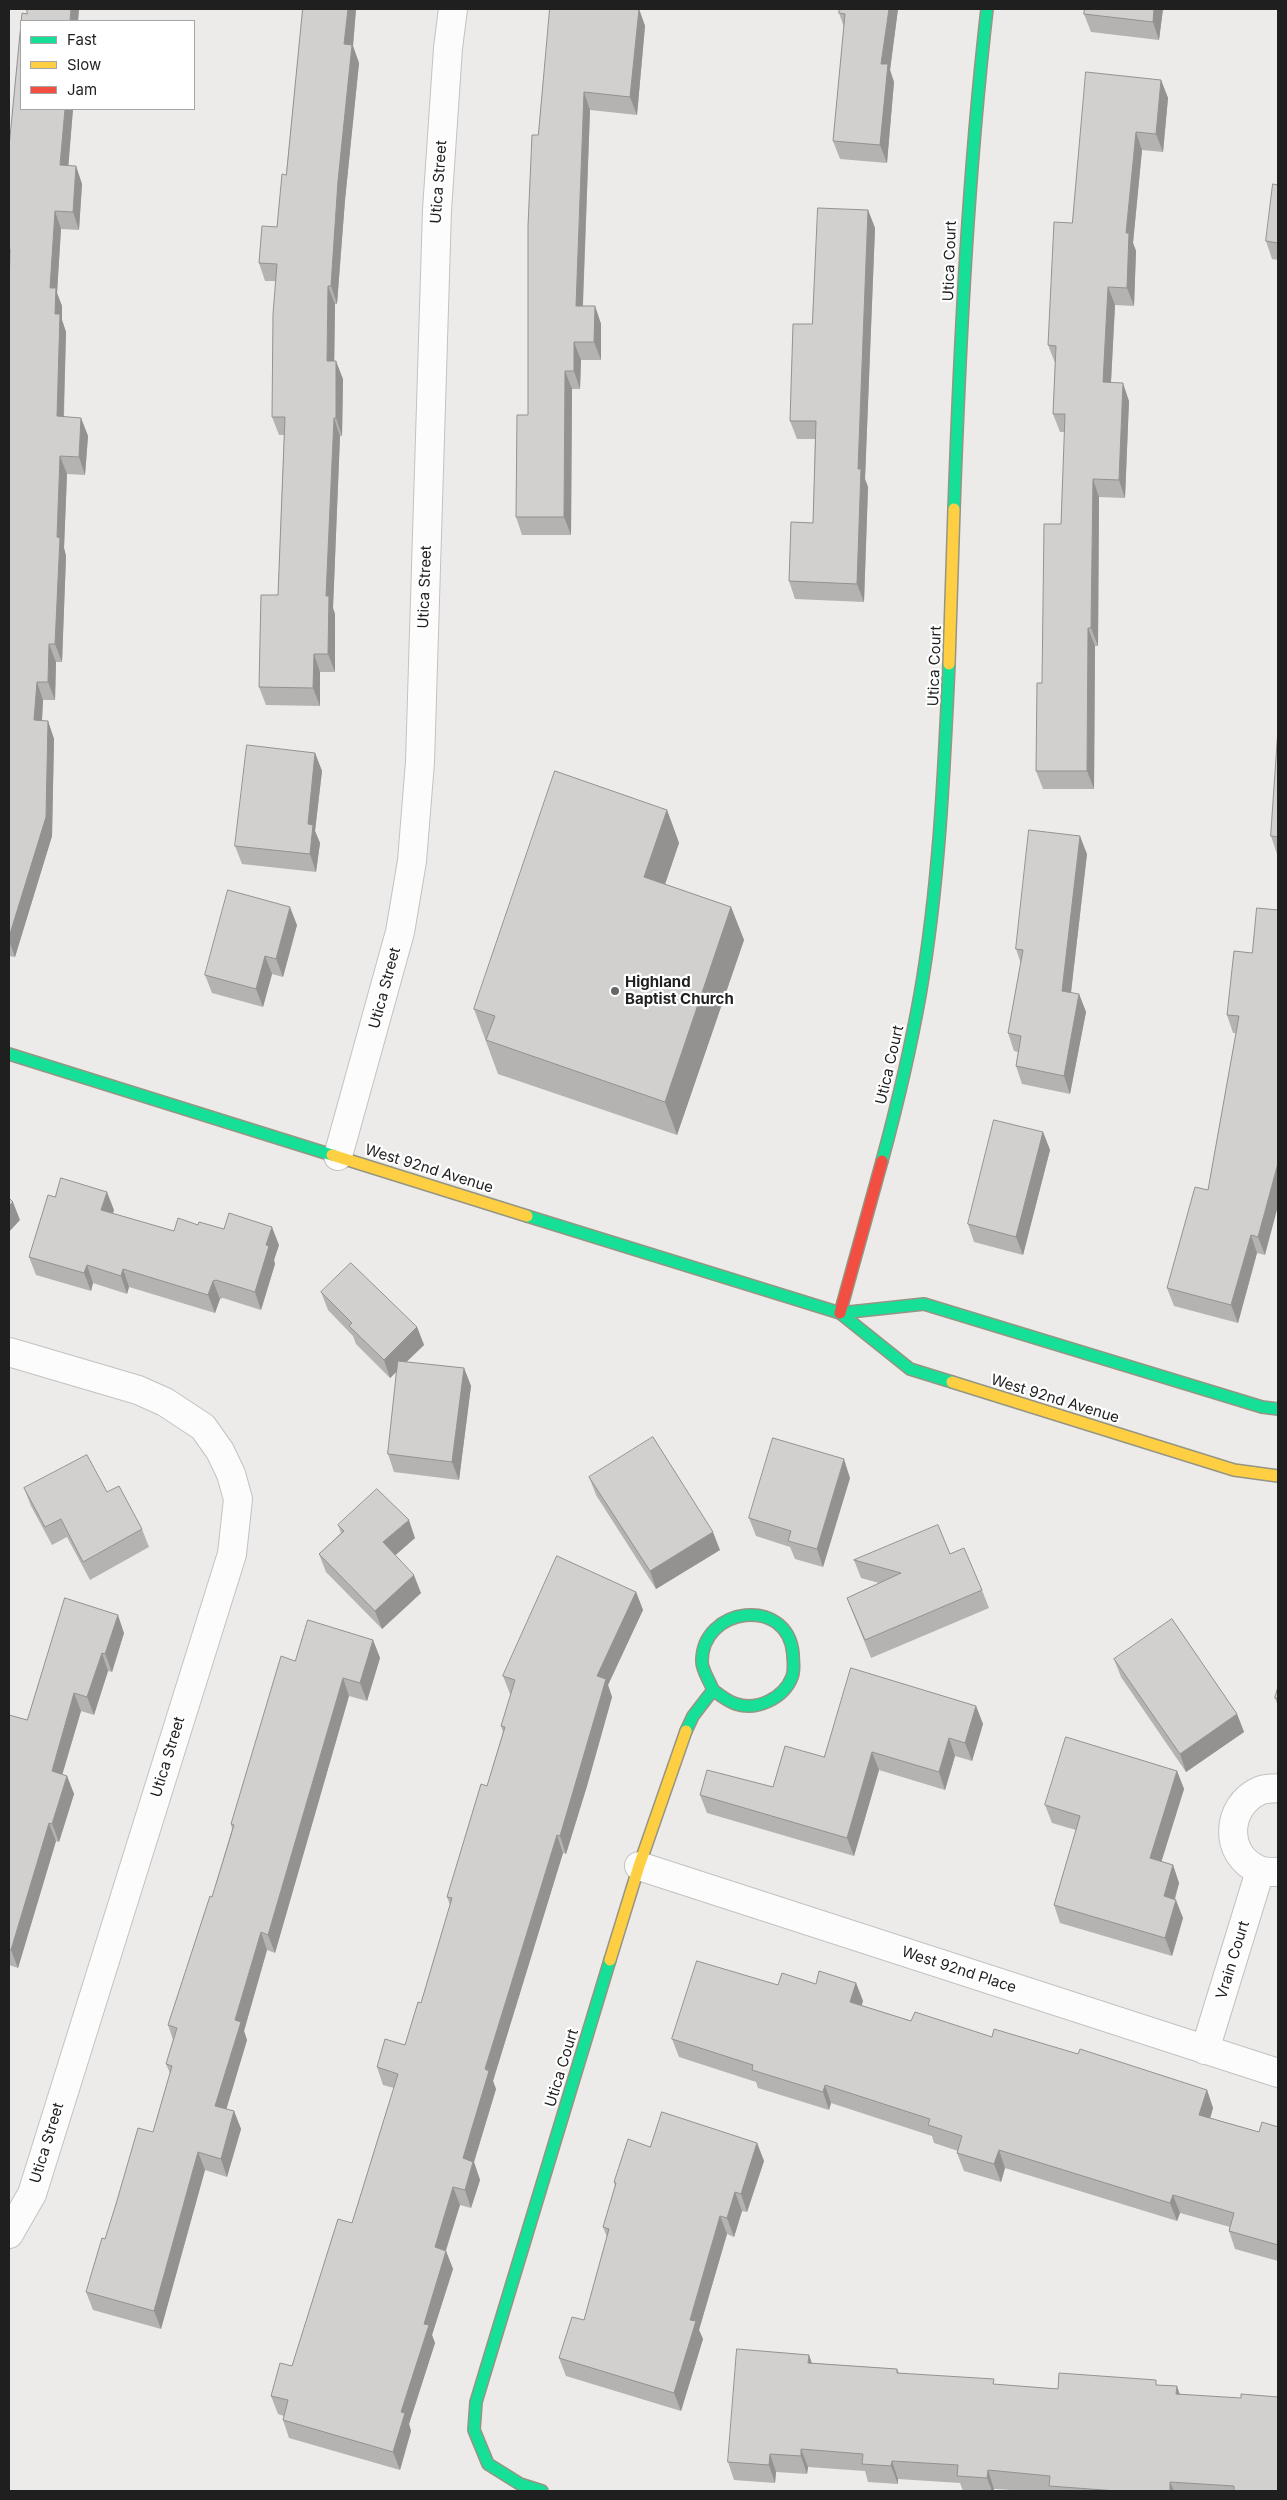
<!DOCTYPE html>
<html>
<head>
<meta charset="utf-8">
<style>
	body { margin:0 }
	#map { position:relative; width:1287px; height:2500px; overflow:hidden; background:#edebe9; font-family:Inter,sans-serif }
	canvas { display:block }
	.frame { position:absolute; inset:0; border:10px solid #1f1f1f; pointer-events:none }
	.legend { position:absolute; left:20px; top:20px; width:175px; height:90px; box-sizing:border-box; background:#fff; border:1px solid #a5a5a5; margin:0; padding:6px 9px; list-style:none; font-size:15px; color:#1f1f1f }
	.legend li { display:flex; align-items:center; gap:10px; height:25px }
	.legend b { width:25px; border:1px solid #a5a5a5 }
</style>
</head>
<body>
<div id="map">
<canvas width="1287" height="2500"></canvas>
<div class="frame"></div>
<ul class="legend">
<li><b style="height:6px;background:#16e098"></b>Fast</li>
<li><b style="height:6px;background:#ffcf43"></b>Slow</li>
<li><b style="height:6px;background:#f24e42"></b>Jam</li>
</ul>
</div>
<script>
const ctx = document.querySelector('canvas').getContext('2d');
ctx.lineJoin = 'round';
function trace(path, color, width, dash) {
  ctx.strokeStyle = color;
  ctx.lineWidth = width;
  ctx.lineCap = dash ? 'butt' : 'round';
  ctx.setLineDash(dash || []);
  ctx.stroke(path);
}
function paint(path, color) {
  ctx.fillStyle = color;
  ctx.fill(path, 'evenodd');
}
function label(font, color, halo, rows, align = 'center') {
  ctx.font = font + ' Inter,sans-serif';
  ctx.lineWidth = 4.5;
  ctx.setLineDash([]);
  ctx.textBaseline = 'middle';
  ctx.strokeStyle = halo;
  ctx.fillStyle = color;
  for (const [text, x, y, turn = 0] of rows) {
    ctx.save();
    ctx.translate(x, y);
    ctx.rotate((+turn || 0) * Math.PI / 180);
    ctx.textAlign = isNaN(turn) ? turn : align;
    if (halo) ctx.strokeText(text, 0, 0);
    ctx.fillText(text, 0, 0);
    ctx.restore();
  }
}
const street = new Path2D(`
	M338,1156L400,932L412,861L420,762L437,210L448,48L453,9
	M9,1352L138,1390L165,1402L203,1427L220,1451L231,1474L238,1499L232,1554L32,2194L9,2234
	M1278,1788C1272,1789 1265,1788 1259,1791C1226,1806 1223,1855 1259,1870C1264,1872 1272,1872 1278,1872
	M639,1866L1278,2073
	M1205,2050L1260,1871`);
const fast = new Path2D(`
	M954,509C960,342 968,176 987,9
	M9,1054L332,1155
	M882,1161C897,1106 910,1051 920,995C939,886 944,774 949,664
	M527,1216L840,1313L910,1369L952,1382
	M840,1313L924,1304L1262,1407L1278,1409
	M686,1731L693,1716L713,1690C720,1695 727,1701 736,1704C757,1711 784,1698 792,1677C795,1669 793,1662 793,1654C788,1595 701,1607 702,1662C702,1670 710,1682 713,1690
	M542,2491L520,2484L488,2464L474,2430L476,2402L610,1960`);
const slow = new Path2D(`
	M949,664L954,509
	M332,1155L527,1216
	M952,1382L1234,1470L1278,1476
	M610,1960L639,1866L686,1731`);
const jam = new Path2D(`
	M840,1313L882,1161`);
trace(street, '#c3c2c1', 30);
trace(fast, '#959583', 14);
trace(slow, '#959583', 14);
trace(jam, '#959583', 14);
trace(street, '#fcfcfc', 28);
trace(fast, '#16e098', 11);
trace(slow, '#ffcf43', 11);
trace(jam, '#f24e42', 11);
paint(new Path2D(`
	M27,9H79L78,21H21V109H73L68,166H76L82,184L79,230L61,229L57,293L62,306V320L66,332L64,417L81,418L88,436L85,475L67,474L64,548L66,556L62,662H56L55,700H43L42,721H48L54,739L52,836L15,957L9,956V290L10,267H9V147L22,13L27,14Z
	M303,9H356L353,46L359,63L345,200L337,304H335L334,361L343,379L342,436H340L333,608L335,614V672H320V706L266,705L259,687L278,595L284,435H279L272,417L276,281H265L259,263L277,227L286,175Z
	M639,9L645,26L637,115L590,110L583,306H595L601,324V360H581L580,389H572L571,535H522L516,517L528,415L538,135Z
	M898,9L890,70L894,82L887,163L840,159L833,141L844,27L839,13Z
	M1085,9H1163L1159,40L1091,32L1084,14Z
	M1161,80L1168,98L1163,152L1142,150L1133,243L1136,251L1134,306L1115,305L1111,383L1129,401L1125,498L1099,497L1098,646H1095L1094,789H1043L1036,771L1042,683L1061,524L1065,432H1060L1053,414L1055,363L1048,345L1072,223Z
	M1278,185V260L1272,259L1266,241Z
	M868,210L875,228L865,479L868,487L864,602L795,599L789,581L813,523L815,439H797L790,421L812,324Z
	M1278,729V854H1277L1271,836Z
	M315,753L322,771L315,831L320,843L316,872L242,864L235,846Z
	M667,810L679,843L665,884L731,907L744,940L677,1135L498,1074L474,1009Z
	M1087,854L1071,993L1079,994L1086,1012L1070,1094L1022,1084L1016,1066L1018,1052L1014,1051L1008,1033L1021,964L1016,949Z
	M297,925L283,977L272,974L263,1007L212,993L205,975Z
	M1252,953L1265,1255L1257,1253L1238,1323L1174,1306L1167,1288L1208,1190L1236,1033H1233L1227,1015Z
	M1043,1132L1050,1150L1023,1255L974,1242L968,1224Z
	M55,1197L114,1210L112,1214L174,1231L198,1225L224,1229L279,1245L274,1260L275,1264L261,1310L223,1298L220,1299L215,1313L129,1287L127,1294L93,1283L91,1291L36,1275L29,1257Z
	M321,1292L417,1327L424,1345L406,1362L464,1368L471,1386L459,1480L394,1472L388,1454L397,1371L390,1378L356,1344L353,1336L328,1310Z
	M589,1477L720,1550L656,1589L596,1495Z
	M850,1478L823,1567L795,1559L790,1547L756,1536L749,1518Z
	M24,1488L107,1492L142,1529L149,1547L90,1580L67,1537L52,1545L31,1506Z
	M338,1525L415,1538L395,1555L421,1593L382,1629L326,1572L319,1554L341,1533Z
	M950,1554L982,1590L989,1608L871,1658L854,1616L847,1598L879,1583L861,1578L854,1560Z
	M636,1592L643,1610L608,1685L612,1697L587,1786L566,1854L563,1853L493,2081L496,2089L474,2162L480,2180L471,2208L460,2205L446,2251L453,2269L432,2335L435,2343L409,2424L411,2431L400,2470L289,2438L283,2420L284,2416L278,2414L271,2396L292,2366L352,2223L394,2088L383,2085L377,2067L405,2045L421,2003L450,1905L447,1897L487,1786L503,1732L501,1726L511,1695L510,1694L503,1676Z
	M124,1633L112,1672L108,1671L94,1715L81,1711L62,1775L67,1776L74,1794L59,1842L56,1841L18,1968L9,1965V1715L27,1720Z
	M373,1640L380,1658L367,1701L349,1696L275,1953L267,1950L244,2031L247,2040L226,2109L234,2111L241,2129L227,2177L205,2170L161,2329L93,2310L86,2292L105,2239L153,2132L170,2073L166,2064L173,2040L168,2025L212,1897L232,1829L231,1824L295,1661Z
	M1114,1659L1237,1714L1244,1732L1186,1772L1121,1677Z
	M1278,1687V1706L1275,1698Z
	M976,1706L983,1724L972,1761L955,1756L945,1790L879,1770L854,1856L707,1813L700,1795L773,1787L824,1757Z
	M1177,1771L1184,1789L1161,1861L1173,1865L1179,1883L1175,1900L1183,1918L1172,1956L1060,1923L1054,1905L1076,1830L1052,1823L1045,1805Z
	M856,1983L863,2001L861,2005L911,2021L992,2037L1207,2090L1213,2108L1210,2118L1259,2132L1278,2127V2261L1235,2249L1229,2231L1230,2227L1180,2213L1177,2221L1005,2168L1001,2182L964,2171L957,2153L958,2151L934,2143L932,2136L831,2103L829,2110L758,2088L756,2082L679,2057L672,2039L778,1985Z
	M757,2143L764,2161L747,2212L742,2211L734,2237L727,2234L699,2330L703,2339L681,2411L566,2376L559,2358L584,2320L607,2237L603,2227L615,2186L614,2182L650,2147Z
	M809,2355L812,2363L897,2369L899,2373L996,2385L1058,2389L1158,2385L1180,2394L1278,2491H1028L994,2489V2491H963L960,2483L898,2479V2484L868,2482L865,2471L808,2467L807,2474L776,2472L775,2483L734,2480L728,2462Z`), '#b5b3b1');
paint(new Path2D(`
	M71,9H79L78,21H70Z
	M348,9H356L353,46L359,63L345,200L337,304L331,286L344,44Z
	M639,9L645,26L637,115L630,97Z
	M889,9H898L890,70L894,82L887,163L880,145L881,64Z
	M1154,9H1163L1159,40L1153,22Z
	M1161,80L1168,98L1163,152L1156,134Z
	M584,92L590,110L582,324L576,306Z
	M65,109H73L67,183L60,165Z
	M1136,132L1142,150L1133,243L1136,251L1134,306L1127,288L1126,233Z
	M76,166L82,184L79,230L73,212Z
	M868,210L875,228L865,479L868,487L864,602L857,584L858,469Z
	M55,211L61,229L57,293L62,306V320L66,332L63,434L57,416L55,314L50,288Z
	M328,286L335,304L334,379L327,361Z
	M1108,287L1115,305L1110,400L1103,382Z
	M595,306L601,324V360L594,342Z
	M574,342L581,360L580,389L574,371Z
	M336,361L343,379L342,436L336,418Z
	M565,371L572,389L571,535L564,517Z
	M1123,383L1129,401L1125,498L1119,480Z
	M81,418L88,436L85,475L79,457Z
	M334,418L340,436L333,608L335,614V672L328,654L326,596Z
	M60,456L67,474L64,548L66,556L62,662L55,644L57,537Z
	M1093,479L1099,497L1098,646L1091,628Z
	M1088,628L1095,646L1094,789L1087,771Z
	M49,644L56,662L55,700L48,682Z
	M314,654L320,672V706L313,688Z
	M37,682L43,700L41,738L34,720Z
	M48,721L54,739L52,836L15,957L9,941V937Z
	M315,753L322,771L315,831L320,843L316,872L310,854L308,824Z
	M667,810L679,843L656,911L644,877Z
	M1080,836L1087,854L1069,1009L1062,991Z
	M290,907L297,925L283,977L276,959Z
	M731,907L744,940L677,1135L665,1102Z
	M265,956L272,974L263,1007L256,989Z
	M1079,994L1086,1012L1070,1094L1064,1076Z
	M1043,1132L1050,1150L1023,1255L1016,1237Z
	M1278,1163V1206L1265,1255L1258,1237Z
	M107,1192L114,1210L108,1229L101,1210Z
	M13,1202L20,1220L9,1232V1206Z
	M272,1227L279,1245L274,1260L275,1264L261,1310L255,1292L266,1245Z
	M1251,1235L1257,1253L1238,1323L1231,1305Z
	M87,1265L93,1283L91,1291L84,1273Z
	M123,1269L129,1287L127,1294L121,1276Z
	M213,1281L220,1299L215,1313L208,1295Z
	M417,1327L424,1345L390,1378L384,1360Z
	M464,1368L471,1386L459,1480L452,1462Z
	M844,1459L850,1478L823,1567L817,1549Z
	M409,1520L415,1538L390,1560L383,1542Z
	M713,1532L720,1550L656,1589L650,1571Z
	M414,1575L421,1593L382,1629L375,1611Z
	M636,1592L643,1610L608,1685L612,1697L587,1786L566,1854L560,1836L597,1676Z
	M118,1615L124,1633L112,1672L105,1654Z
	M373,1640L380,1658L367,1701L360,1683Z
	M102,1653L108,1671L94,1715L87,1697Z
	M343,1678L349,1696L275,1953L268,1935Z
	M74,1693L81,1711L58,1789L52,1771Z
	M976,1706L983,1724L972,1761L965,1743Z
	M1237,1714L1244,1732L1186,1772L1180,1754Z
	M949,1738L955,1756L945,1790L939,1772Z
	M872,1752L879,1770L854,1856L847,1838Z
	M1177,1771L1184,1789L1157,1876L1150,1858Z
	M67,1776L74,1794L59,1842L52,1824Z
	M49,1823L56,1841L18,1968L11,1950Z
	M557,1835L563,1853L493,2081L496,2089L474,2162L480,2180L471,2208L465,2190L463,2158L485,2069Z
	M1173,1865L1179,1883L1170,1914L1164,1896Z
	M1176,1900L1183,1918L1172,1956L1165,1938Z
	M261,1932L267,1950L244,2031L247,2040L222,2124L215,2106L235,2020Z
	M856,1983L863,2001L857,2020L850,2002Z
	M825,2085L831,2103L829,2110L823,2092Z
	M1207,2090L1213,2108L1206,2133L1199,2115Z
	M234,2111L241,2129L227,2177L221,2159Z
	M757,2143L764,2161L747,2212L741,2194Z
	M999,2150L1005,2168L1001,2182L994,2164Z
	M198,2152L205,2170L161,2329L154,2311Z
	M453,2187L460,2205L441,2265L435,2247Z
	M735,2192L742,2211L734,2237L727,2218Z
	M1173,2195L1180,2213L1177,2221L1170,2203Z
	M720,2216L727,2234L699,2330L703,2339L681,2411L674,2393L690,2320Z
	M446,2251L453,2269L432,2335L435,2343L409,2424L411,2431L400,2470L393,2452L401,2412L424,2324Z
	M809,2355L815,2373L808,2363Z
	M1177,2386L1183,2404L1176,2394Z
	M801,2449L808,2467L807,2474L801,2456Z
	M770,2454L776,2472L775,2483L769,2465Z
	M892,2461L898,2479V2484L891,2466Z
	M988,2470L994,2489V2491H992L987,2478Z
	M1170,2482L1174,2491H1170Z`), '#939290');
const building = new Path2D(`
	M27,9H71L70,21H21V109H65L60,165L76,166L73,212L55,211L50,288H56L55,314H60L57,416L81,418L79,457L60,456L57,537L60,538L55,644H49L48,682H37L34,720L48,721L46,817L9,937V290L10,249H9V147L22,13L27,14Z
	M303,9H348L344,44L352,45L338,181L331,286H328L327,361H336V418H334L326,596H329L328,654H314L313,688L259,687L261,595H278L285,417H272L273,314L277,264L259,263L262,226L277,227L282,174L286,175Z
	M550,9H639L630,97L584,92L576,306H595L594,342H574V371H565L564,517H516L517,415H528V226L532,135H538Z
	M840,9H889L881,64H888L880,145L833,141L845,14L839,13Z
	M1085,9H1154L1153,22L1084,14Z
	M1086,72L1161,80L1156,134L1136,132L1126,233H1129L1127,288L1108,287L1103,382L1123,383L1119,480L1093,479L1091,628H1088L1087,771H1036L1037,683H1042L1044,524H1061L1065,414H1053L1056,346L1048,345L1054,222L1072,223Z
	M1273,184L1278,185V243L1266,241Z
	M818,208L868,210L858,469H861L857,584L789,581L791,522L813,523L816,421H790L793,324H812Z
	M1278,729V837L1271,836Z
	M247,745L315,753L308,824L313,825L310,854L235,846Z
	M555,771L667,810L644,877L731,907L665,1102L486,1040L495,1016L474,1009Z
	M1029,830L1080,836L1062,991L1079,994L1064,1076L1016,1066L1021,1036L1008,1033L1023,950L1016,949Z
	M228,890L290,907L276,959L265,956L256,989L205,975Z
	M1257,908L1278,910V1163L1258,1237L1251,1235L1231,1305L1167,1288L1195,1187L1208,1190L1239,1016L1227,1015L1234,951L1252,953Z
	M994,1120L1043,1132L1016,1237L968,1224Z
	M61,1178L107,1192L101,1210L174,1231L178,1218L198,1225L199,1222L224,1229L229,1213L272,1227L266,1245L269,1246L255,1292L216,1280L213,1281L208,1295L123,1269L121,1276L87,1265L84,1273L29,1257L48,1195L55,1197Z
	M9,1198L13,1202L9,1206Z
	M351,1263L417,1327L384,1360L349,1326L352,1323L321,1292Z
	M398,1361L464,1368L452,1462L388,1454Z
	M653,1437L713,1532L650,1571L589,1477Z
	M773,1438L844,1459L817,1549L788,1541L791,1531L749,1518Z
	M87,1455L107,1492L119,1486L142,1529L83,1562L61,1519L45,1527L24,1488Z
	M377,1489L409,1520L383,1542L414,1575L375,1611L319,1554L344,1531L338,1525Z
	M938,1525L950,1554L964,1548L982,1590L865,1640L847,1598L901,1573L854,1560Z
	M557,1556L636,1592L597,1676L606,1679L580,1768L560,1836L557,1835L485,2069L489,2071L463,2158L473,2162L465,2190L453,2187L435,2247L446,2251L424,2324L429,2325L401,2412L405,2413L393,2452L283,2420L288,2400L271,2396L280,2363L292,2366L338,2219L352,2223L398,2074L377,2067L385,2039L405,2045L418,2002L421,2003L452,1898L447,1897L481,1784L487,1786L505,1727L501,1726L515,1680L503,1676Z
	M65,1598L118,1615L105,1654L102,1653L87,1697L74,1693L52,1771L67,1776L52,1824L49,1823L11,1950L9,1949V1715L27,1720Z
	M1172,1619L1237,1714L1180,1754L1114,1659Z
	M308,1620L373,1640L360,1683L343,1678L268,1935L261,1932L235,2020L241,2022L215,2106L234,2111L221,2159L198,2152L154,2311L86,2292L102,2238L105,2239L116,2204L138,2128L153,2132L172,2066L166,2064L177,2028L168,2025L210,1896L212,1897L234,1825L231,1824L281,1656L295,1661Z
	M851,1668L976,1706L965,1743L949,1738L939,1772L872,1752L847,1838L700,1795L707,1770L773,1787L785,1746L824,1757Z
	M1278,1687V1699L1275,1698Z
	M1066,1737L1177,1771L1150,1858L1173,1865L1164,1896L1176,1900L1165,1938L1054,1905L1080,1816L1045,1805Z
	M697,1961L778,1985L782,1973L816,1984L819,1971L856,1983L850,2002L911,2021L915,2012L992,2037L994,2029L1078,2054L1080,2049L1207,2090L1199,2115L1259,2132L1262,2122L1278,2127V2245L1229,2231L1234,2213L1173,2195L1170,2203L999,2150L994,2164L957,2153L962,2136L928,2125L930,2119L825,2085L823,2092L752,2070L753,2065L672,2039Z
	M662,2112L757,2143L741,2194L735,2192L727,2218L720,2216L690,2320L696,2321L674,2393L559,2358L572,2317L584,2320L609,2229L603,2227L616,2183L614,2182L628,2139L650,2147Z
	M737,2349L809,2355L808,2363L897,2369V2373L994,2379L993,2384L1058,2389L1059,2373L1156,2380V2385L1177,2386L1176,2394L1241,2398V2394L1278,2397V2491H1234V2486L1170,2482V2491H1117L1049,2486L1050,2476L988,2470L987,2478L957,2476L958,2465L892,2461L891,2466L862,2464L863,2454L801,2449V2456L770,2454L769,2465L728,2462Z`);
paint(building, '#d2d0ce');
trace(building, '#939290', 1);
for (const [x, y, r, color] of [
	[615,991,5,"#676666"]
]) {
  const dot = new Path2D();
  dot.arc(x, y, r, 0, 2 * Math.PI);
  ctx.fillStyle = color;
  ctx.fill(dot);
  trace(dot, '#fff', 2);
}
label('15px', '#1f1f1f', '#fff', [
	["Utica Street",439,182,-86],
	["Utica Court",950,261,-88],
	["Utica Street",425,587,-88],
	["Utica Court",935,666,-88],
	["Utica Street",385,988,-75],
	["Utica Court",890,1065,-77],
	["West 92nd Avenue",429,1169,17],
	["West 92nd Avenue",1055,1399,17],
	["Utica Street",168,1757,-73],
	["Vrain Court",1233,1960,-73],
	["West 92nd Place",959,1970,18],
	["Utica Court",562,2068,-73],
	["Utica Street",47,2143,-73]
]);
label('bold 15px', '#1f1f1f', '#fff', [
	["Highland",625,982],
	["Baptist Church",625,999]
], 'left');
</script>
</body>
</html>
